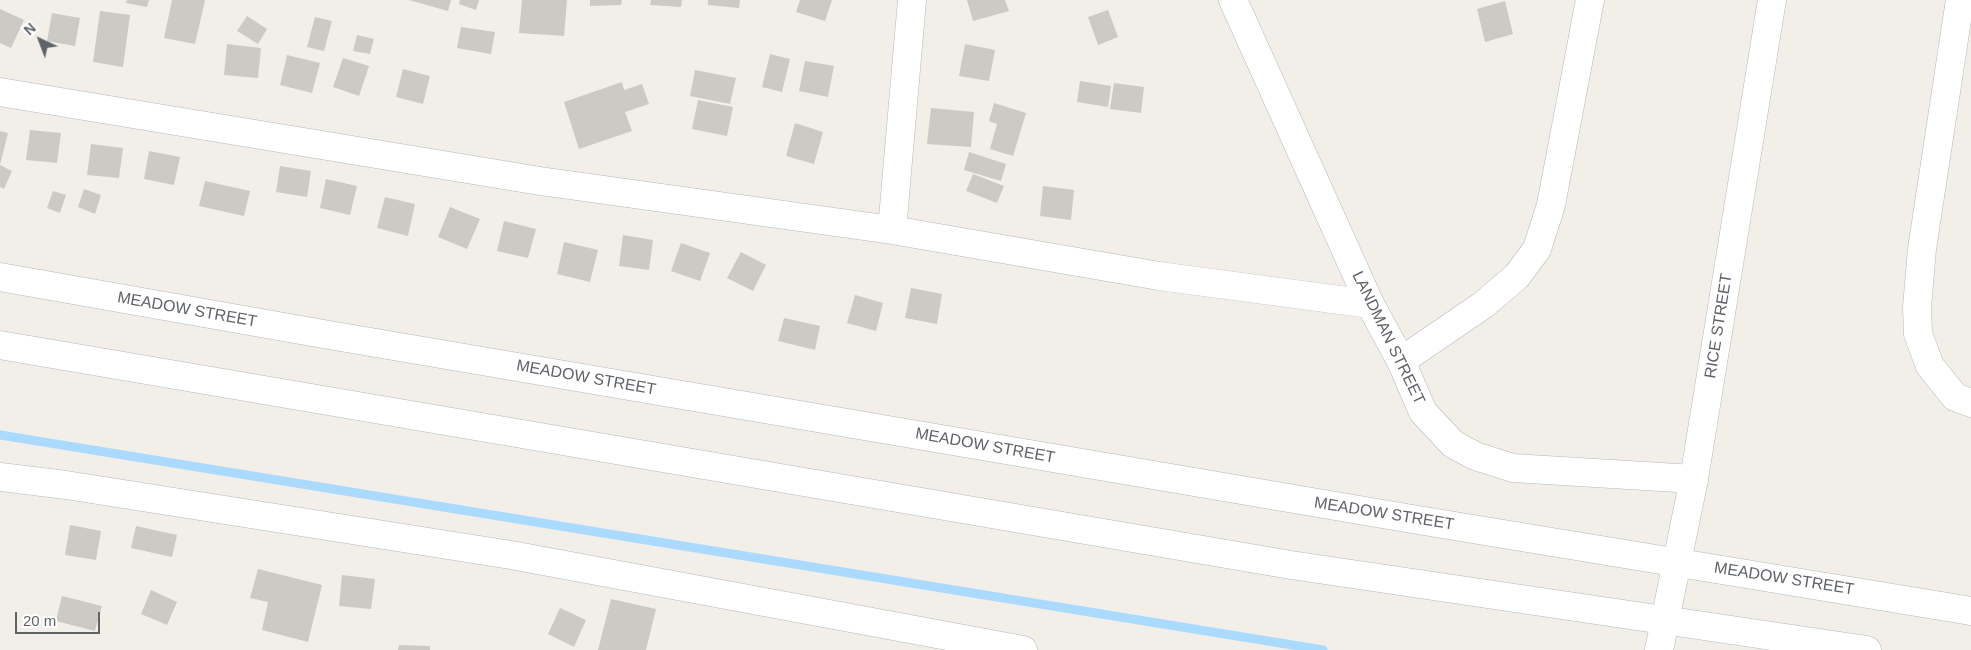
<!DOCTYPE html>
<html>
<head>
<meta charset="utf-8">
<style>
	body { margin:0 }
	#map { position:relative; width:1971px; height:650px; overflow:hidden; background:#f1efe8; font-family:Helvetica,sans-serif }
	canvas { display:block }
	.north { position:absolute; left:15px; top:15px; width:50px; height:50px; -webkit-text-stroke:4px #fff; paint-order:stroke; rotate:317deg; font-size:14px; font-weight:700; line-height:20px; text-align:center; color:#5f6368 }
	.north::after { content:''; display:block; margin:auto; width:18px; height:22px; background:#5f6368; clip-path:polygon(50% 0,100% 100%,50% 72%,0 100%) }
	.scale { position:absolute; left:15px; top:612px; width:85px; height:22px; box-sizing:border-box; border:2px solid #5f6368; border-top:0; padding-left:6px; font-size:15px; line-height:18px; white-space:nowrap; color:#5f6368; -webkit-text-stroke:4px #fff; paint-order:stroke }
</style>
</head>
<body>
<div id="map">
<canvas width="1971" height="650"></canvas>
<div class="north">N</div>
<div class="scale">20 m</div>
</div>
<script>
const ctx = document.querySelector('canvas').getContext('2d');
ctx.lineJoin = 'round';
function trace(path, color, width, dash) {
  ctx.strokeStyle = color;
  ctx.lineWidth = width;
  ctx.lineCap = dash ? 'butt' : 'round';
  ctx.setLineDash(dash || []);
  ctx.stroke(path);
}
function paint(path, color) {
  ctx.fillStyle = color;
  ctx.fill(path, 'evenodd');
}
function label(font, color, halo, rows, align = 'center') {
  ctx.font = font + ' Helvetica,sans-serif';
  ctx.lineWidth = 4;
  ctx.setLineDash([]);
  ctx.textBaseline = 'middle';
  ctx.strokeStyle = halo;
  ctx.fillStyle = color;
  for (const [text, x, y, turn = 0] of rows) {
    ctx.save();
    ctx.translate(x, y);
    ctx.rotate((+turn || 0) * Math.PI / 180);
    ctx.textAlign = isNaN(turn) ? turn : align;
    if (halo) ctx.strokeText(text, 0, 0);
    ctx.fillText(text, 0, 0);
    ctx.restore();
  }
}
trace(new Path2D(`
	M0,435L1323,650`), '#aadaff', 9);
paint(new Path2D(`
	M127,0H149L147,7L126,3Z
	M172,0H205L195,44L164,38Z
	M409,0H451L448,11Z
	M460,0H479L476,10L459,4Z
	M522,0H567L564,36L519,33Z
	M590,0H622L621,5L590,6Z
	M651,0H682L681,7L650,5Z
	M708,0H740L739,8L708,5Z
	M800,0H832L825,21L796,12Z
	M967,0H1005L1009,11L973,21Z
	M1505,1L1513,34L1485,42L1477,9Z
	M0,9L24,20L11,48L0,43Z
	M1108,10L1118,37L1098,45L1088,17Z
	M100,11L130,15L123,67L93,62Z
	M52,13L80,18L75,46L47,41Z
	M247,16L267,29L258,44L237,31Z
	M315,17L332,21L324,51L307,47Z
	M461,27L495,32L491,54L457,48Z
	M357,35L374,39L370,54L353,51Z
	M227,44L261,48L258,78L224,75Z
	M965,44L995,50L989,81L959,76Z
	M770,54L790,59L782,92L762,87Z
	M287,55L320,63L312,93L280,85Z
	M343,58L369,66L359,96L333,87Z
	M805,61L834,66L828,97L799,91Z
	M403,69L430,76L423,104L396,97Z
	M695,70L736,78L730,104L690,96Z
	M1080,81L1111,86L1108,107L1077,102Z
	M622,82L624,90L642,84L649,104L625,112L632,131L579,149L564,102Z
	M1114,83L1144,87L1141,113L1110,109Z
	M698,100L733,107L727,136L692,129Z
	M994,103L1026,113L1013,156L990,149L997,124L989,121Z
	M931,108L974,112L971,147L927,144Z
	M795,123L823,132L814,164L786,156Z
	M30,130L61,133L57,163L26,160Z
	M0,131L8,133L0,165L12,171L4,189L0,187Z
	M91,144L123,148L119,178L87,175Z
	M149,151L180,157L174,185L144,179Z
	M969,152L1006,164L1001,181L964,170Z
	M280,166L311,171L307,197L276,192Z
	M973,174L1004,186L997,203L966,191Z
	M326,179L357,186L350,215L320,208Z
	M205,181L250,191L244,216L199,206Z
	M1043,186L1074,190L1071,220L1040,216Z
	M84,189L101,195L95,214L78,207Z
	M53,191L66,195L60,213L47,208Z
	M385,197L415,204L408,236L377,228Z
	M450,207L480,219L467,249L438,237Z
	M504,221L536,229L528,258L497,251Z
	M623,235L653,240L649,270L619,266Z
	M564,242L598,250L590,282L557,274Z
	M681,243L710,253L700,281L671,271Z
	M741,252L766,265L753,291L727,278Z
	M911,288L942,294L937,324L905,318Z
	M855,295L883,303L876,331L847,323Z
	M784,318L820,326L815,350L778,341Z
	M70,525L101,531L96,560L65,555Z
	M136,526L177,535L172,557L131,548Z
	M258,569L322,585L308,642L262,630L268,602L250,598Z
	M342,575L375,579L371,609L339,606Z
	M151,590L177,602L167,625L141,614Z
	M62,596L102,606L95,631L56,621Z
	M611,599L656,609L646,650H598Z
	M560,608L586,620L574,647L548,634Z
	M399,645L430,646V650H398Z`), '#cccac5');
const minor = new Path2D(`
	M1233,0L1370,304L1401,361L1423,412L1453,444L1475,456L1513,468L1694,479
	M1960,0L1922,249L1917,307L1918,334L1930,366L1955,397L1971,403
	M0,92L540,181L892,230L1159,276L1370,304
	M892,230L912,0
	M1401,361L1483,305L1517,276L1537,249L1551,205L1590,0
	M0,477L66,485L511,555L1023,650`);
const tertiary = new Path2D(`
	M0,277L329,335L1412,519L1971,611
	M0,345L1291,565L1867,650
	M1659,650L1694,479L1772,0`);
trace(minor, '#b5b8bc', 29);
trace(tertiary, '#b5b8bc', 29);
trace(minor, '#fff', 28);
trace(tertiary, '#fff', 28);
label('16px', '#5f6368', '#fff', [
	["MEADOW STREET",187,310,10],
	["RICE STREET",1719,326,-81],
	["LANDMAN STREET",1388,338,64],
	["MEADOW STREET",586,378,10],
	["MEADOW STREET",985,446,10],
	["MEADOW STREET",1384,514,9],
	["MEADOW STREET",1784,579,9]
]);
</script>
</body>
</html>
